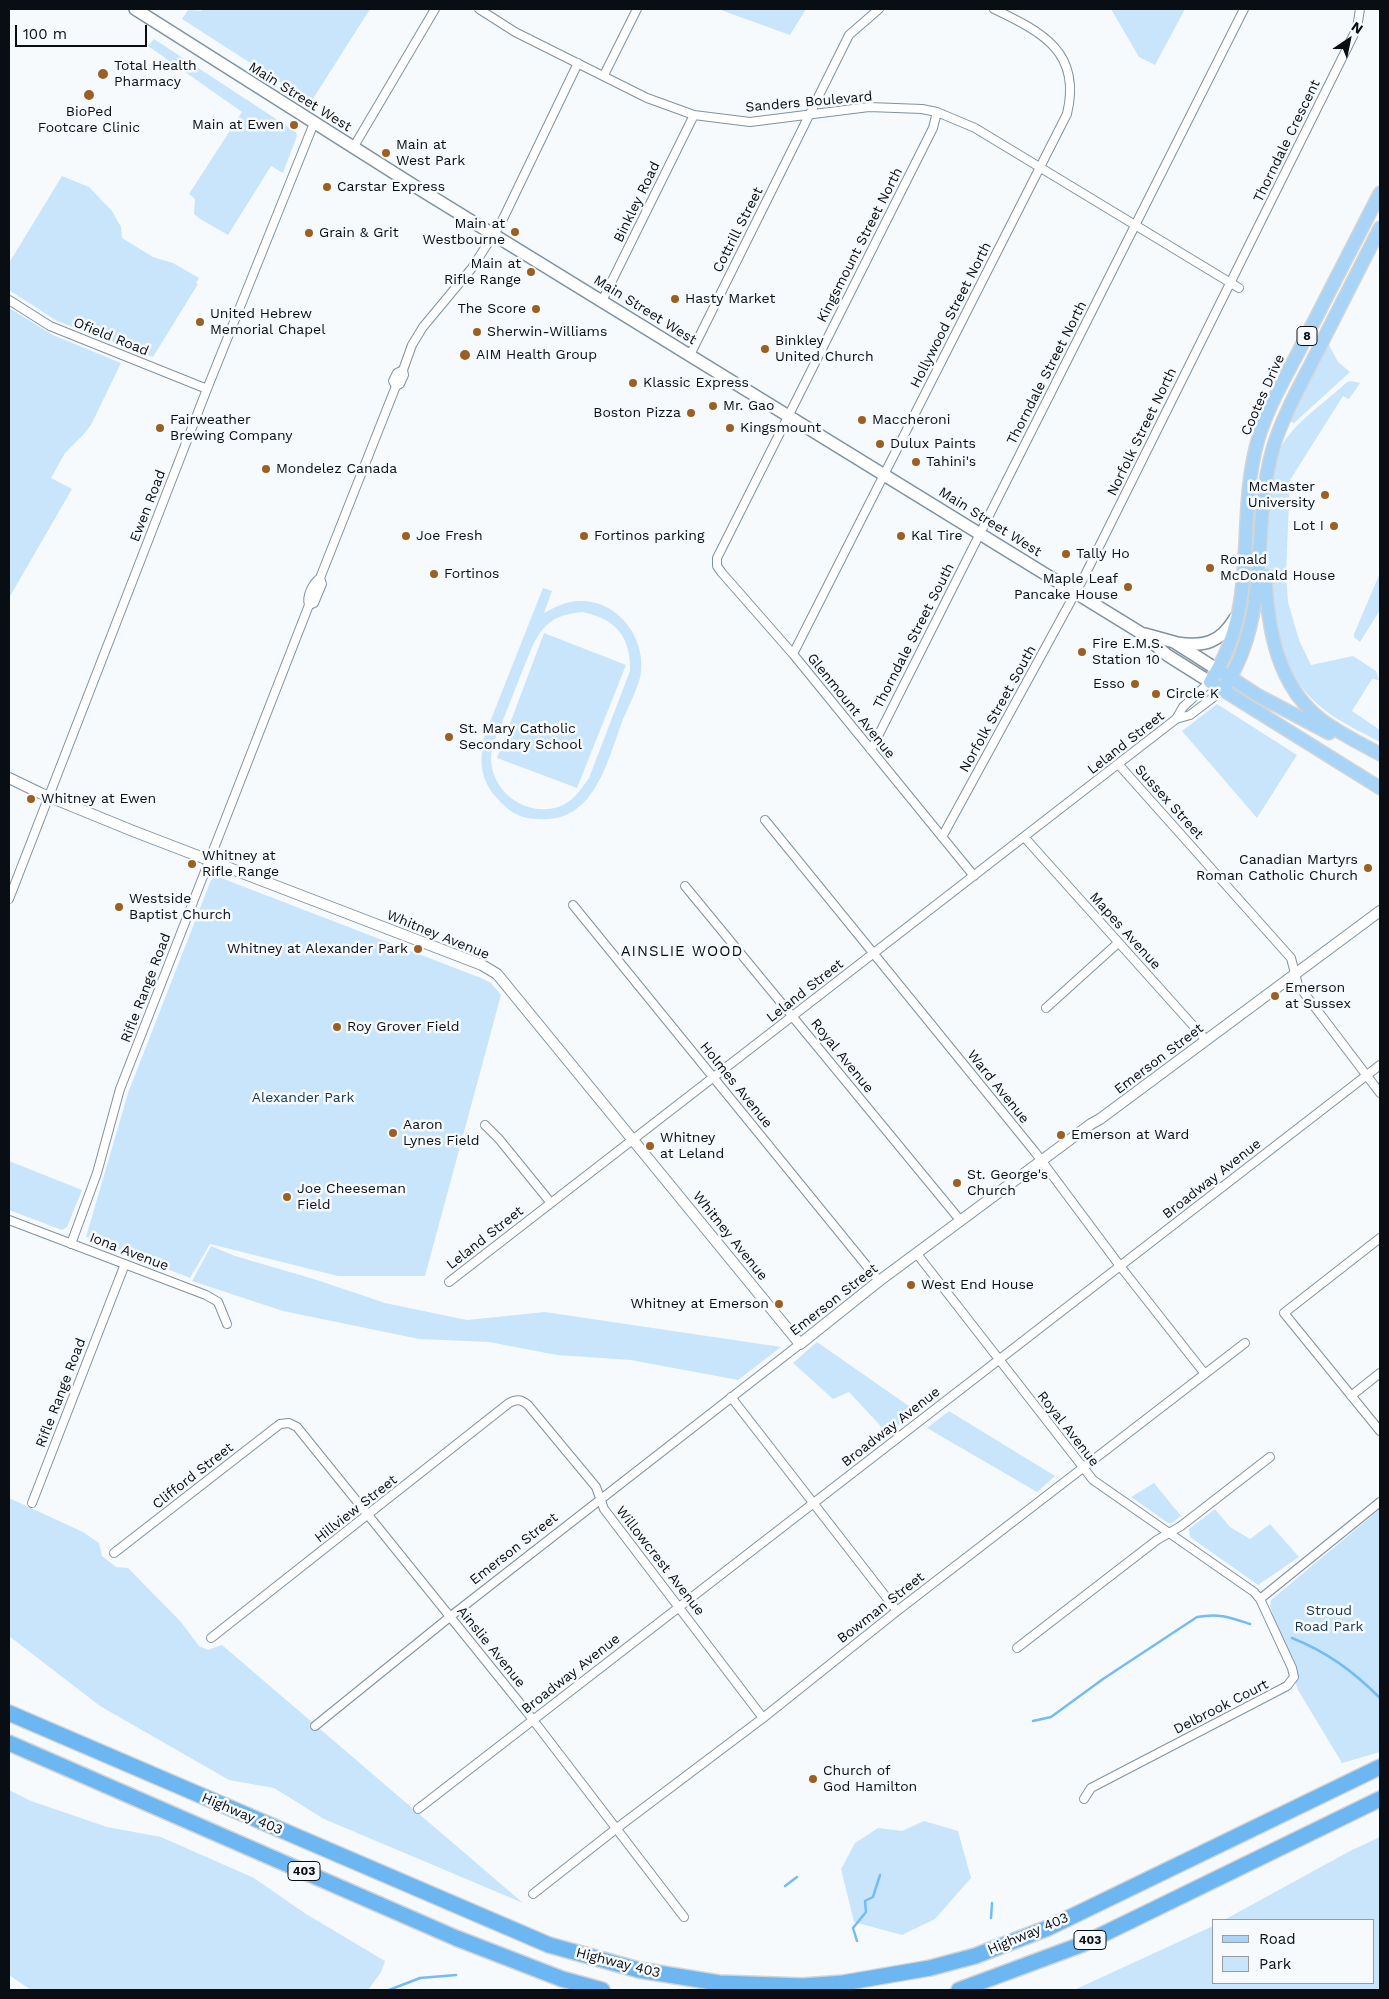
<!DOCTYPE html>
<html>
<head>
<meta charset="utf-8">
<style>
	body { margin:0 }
	#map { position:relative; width:1389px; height:1999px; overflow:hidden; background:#f6fafd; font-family:"Work Sans",sans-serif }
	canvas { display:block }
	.frame { position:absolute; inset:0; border:10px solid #080e14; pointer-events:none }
	.legend { position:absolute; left:1212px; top:1919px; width:162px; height:65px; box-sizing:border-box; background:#f6fafd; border:1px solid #979ca0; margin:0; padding:6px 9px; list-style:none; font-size:15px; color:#080e14 }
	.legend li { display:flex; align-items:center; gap:10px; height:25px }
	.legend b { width:25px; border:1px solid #979ca0 }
	.north { position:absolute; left:1324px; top:15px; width:50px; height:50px; -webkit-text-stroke:4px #f6fafd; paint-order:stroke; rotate:34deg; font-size:14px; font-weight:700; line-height:20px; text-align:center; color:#080e14 }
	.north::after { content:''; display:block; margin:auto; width:18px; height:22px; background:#080e14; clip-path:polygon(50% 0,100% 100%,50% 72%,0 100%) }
	.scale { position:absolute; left:15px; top:25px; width:132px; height:22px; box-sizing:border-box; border:2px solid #080e14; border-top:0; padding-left:6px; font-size:15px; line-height:18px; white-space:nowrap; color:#080e14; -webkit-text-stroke:4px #f6fafd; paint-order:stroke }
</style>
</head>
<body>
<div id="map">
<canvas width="1389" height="1999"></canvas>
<div class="frame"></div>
<ul class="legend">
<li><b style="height:6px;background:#a7d4f7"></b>Road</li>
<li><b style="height:14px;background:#c9e5fc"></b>Park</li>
</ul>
<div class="north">N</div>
<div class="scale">100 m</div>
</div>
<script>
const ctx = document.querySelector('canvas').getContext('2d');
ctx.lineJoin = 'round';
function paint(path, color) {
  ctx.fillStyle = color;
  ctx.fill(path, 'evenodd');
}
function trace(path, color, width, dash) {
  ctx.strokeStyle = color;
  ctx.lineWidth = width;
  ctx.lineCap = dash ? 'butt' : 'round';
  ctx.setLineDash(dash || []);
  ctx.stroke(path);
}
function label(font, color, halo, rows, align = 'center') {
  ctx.font = font + ' "Work Sans",sans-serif';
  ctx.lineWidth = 5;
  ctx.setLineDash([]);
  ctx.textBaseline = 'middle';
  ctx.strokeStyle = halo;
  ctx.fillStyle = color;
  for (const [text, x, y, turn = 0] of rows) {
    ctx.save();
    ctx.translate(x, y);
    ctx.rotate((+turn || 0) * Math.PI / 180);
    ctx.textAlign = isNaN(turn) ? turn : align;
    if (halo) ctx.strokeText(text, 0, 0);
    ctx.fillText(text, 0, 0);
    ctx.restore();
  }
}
paint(new Path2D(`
	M202,9H370L311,102L182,19L188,10L201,11Z
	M718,9H806L790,35Z
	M1111,9H1185L1155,65L1139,57Z
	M154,39L296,132L297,136L283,173L271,166L228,235L200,219L194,214L195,199L189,194L242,112L148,46Z
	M62,176L89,187L112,211L121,227L122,238L153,257L173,263L199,278L196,283L198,284L153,357L57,321L9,290V263Z
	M9,308L53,335L121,363L91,425L83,435L65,453L51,478L72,489L9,598Z
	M1328,343L1338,362L1350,372L1294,423L1291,422L1289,419Z
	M1352,381L1360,383L1349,399L1343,396L1290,480L1286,573L1288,602L1299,640L1311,665L1353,656L1376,671L1379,680L1372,679L1352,711L1380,730V742C1346,724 1323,715 1298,683C1288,670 1275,642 1272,625C1264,586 1262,475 1284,442C1296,422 1329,399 1347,382Z
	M1380,573V610L1360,642L1354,637V634Z
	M543,588L552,591L544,613C556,606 569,600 583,601C619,602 645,638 641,672C640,685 627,709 622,722C607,762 594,824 538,819C528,819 515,816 507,808C482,786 478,769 484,737ZM583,612C616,619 631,637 630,671L589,778C582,788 575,799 563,805C530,820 492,794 491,759C491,744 500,728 505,715C514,692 523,669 532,647C545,621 555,615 583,612Z
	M544,633L626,665L577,788L497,758Z
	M1217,704L1297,755L1257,818L1182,731Z
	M216,876L481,978L491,983L501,995L425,1276H338L210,1244L190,1278L86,1237L128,1093L211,880Z
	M9,1161L82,1190L67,1227L62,1230L9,1210Z
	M211,1246L235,1256L317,1280L385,1303L467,1320L545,1312L781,1347L738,1380L631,1360L557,1355L489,1342L419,1339L283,1311L192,1281Z
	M817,1342L916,1411L888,1434L849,1392L833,1399L793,1363Z
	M949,1411L1055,1476L1037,1492L927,1428Z
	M1154,1483L1181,1516L1172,1523H1168L1131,1497Z
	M9,1498L83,1532L99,1543L102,1556L116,1567L128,1568L181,1622L199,1646L208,1650L222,1645L523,1903L324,1819L274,1788L229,1780L100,1706L9,1636Z
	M1215,1509L1230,1527L1250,1539L1270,1524L1299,1557L1258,1585L1190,1537L1189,1529Z
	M1380,1509V1752L1342,1763L1298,1690L1270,1606L1271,1600Z
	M9,1790L31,1801L107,1827L161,1837L254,1878L306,1914L385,1961L381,1972L368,1990H31L9,1975Z
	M924,1821L958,1831L971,1878L935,1919L902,1935L854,1922L841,1869L855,1843L878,1828L902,1831Z
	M1380,1837V1990H1074L1213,1926V1983H1373V1920H1224L1350,1851Z`), '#c9e5fc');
trace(new Path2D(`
	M1292,1638C1327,1652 1353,1671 1380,1698
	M1033,1721L1051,1717L1103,1679L1197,1617C1219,1613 1229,1617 1250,1624
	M785,1886L797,1877
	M991,1918L992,1903
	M857,1941L853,1928L866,1912L865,1901L873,1897L880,1875
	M389,1990L420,1978L456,1975`), '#73bcf4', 2.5);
const minor = new Path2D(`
	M479,9L515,32L647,98L694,115L750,122L869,107L922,109L937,112L975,128L1239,288
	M604,75L637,9
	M937,112L933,128L717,558V566L722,573L793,654L974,876
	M353,148L435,9
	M9,300L50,326L207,389
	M602,301L694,115
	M690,355L849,35L879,9
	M396,386L393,381L397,373L403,370
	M309,605L314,603L322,584L320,578L396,386L400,384L404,375L403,370L412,345L423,327L472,268L501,223L578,63
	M793,654L1067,114C1082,52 1042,32 994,9
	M1176,719L1183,707L1210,682
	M871,750L1244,9
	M1119,765L1291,958L1298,985L1380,1093
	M765,820L1035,1152L1120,1266L1205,1374
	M942,837L1084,577L1357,28L1360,9
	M1025,838L1206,1040
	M685,886L960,1220
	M9,899L207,389L314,123
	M573,905L879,1281
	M1046,1008L1118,943
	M485,1125L499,1139L551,1203
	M9,1220L206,1295L218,1302L227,1324
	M1380,1238L1284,1313L1380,1431
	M71,1244L97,1173L120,1089L309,605C306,596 313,583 320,578
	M917,1254L1093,1480L1254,1592L1260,1599L1292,1668L1294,1677L1287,1686L1091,1788L1084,1799
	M449,1282L1176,719L1190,715L1223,690
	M1351,1396L1380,1373
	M731,1397L897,1611
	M32,1503L125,1264
	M114,1553L280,1424L289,1423L297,1427L527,1712L684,1917
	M1260,1599L1380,1502
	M211,1638L509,1403C517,1399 521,1399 528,1405L596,1487L604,1509L763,1718
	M1017,1648L1157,1540L1181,1526L1270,1457
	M315,1726L451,1616L800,1344
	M418,1809L1380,1065
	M533,1894L617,1828L763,1718L897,1611L1245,1343`);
const tertiary = new Path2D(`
	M9,778L40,793L133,831L482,965L497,974L800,1344L879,1281L1091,1124L1100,1119L1380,911`);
const secondary = new Path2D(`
	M135,9L421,190L1141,633L1167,655L1210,682
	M1145,634L1174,642L1218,670
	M1177,643C1204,647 1220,643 1235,618`);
const primary = new Path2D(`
	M1380,193C1355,242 1330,291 1304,341C1287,375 1265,410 1256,447C1236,528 1260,606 1210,682L1380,788
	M1265,576C1268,629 1277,687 1323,721C1341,734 1361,744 1380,754
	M1225,674L1259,696L1329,733
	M1223,690C1274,612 1249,532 1273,448C1283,415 1301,384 1317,352C1338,311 1359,269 1380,228`);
const motorway = new Path2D(`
	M9,1713L549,1945L639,1970L719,1983L803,1986L843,1983L930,1968L975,1956L1048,1928L1380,1767
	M9,1743L456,1938L562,1979L602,1990
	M959,1990L1083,1944L1380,1799`);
trace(minor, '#7f92a1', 10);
trace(tertiary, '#7f92a1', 12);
trace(secondary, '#7f92a1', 14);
trace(primary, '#d3d4d5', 15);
trace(motorway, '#d3d4d5', 18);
trace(minor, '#fff', 8);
trace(tertiary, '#fff', 10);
trace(secondary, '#fff', 11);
trace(primary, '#a7d4f7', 12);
trace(motorway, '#6cb7f1', 15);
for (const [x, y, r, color] of [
	[103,74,6,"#9b6021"],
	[89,95,6,"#9b6021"],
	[294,125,5,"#9b6021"],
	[386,153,5,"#9b6021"],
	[327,187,5,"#9b6021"],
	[515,232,5,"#9b6021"],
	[309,233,5,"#9b6021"],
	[531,272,5,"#9b6021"],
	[675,299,5,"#9b6021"],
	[536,309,5,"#9b6021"],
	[200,322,5,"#9b6021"],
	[477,332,5,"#9b6021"],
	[765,349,5,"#9b6021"],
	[465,355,6,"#9b6021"],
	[633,383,5,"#9b6021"],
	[713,406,5,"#9b6021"],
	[691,413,5,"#9b6021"],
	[862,420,5,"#9b6021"],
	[160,428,5,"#9b6021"],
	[730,428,5,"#9b6021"],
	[880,444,5,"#9b6021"],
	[916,462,5,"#9b6021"],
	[266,469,5,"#9b6021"],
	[1325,495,5,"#9b6021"],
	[1334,526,5,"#9b6021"],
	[406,536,5,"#9b6021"],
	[584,536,5,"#9b6021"],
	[901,536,5,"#9b6021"],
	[1066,554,5,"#9b6021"],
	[1210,568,5,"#9b6021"],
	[434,574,5,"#9b6021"],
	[1128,587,5,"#9b6021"],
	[1082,652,5,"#9b6021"],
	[1135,684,5,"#9b6021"],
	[1156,694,5,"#9b6021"],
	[449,737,5,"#9b6021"],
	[31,799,5,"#9b6021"],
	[192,864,5,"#9b6021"],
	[1368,868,5,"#9b6021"],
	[119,907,5,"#9b6021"],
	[418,949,5,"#9b6021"],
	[1275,996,5,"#9b6021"],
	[337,1027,5,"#9b6021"],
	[393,1133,5,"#9b6021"],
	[1061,1135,5,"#9b6021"],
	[650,1146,5,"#9b6021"],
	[957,1183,5,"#9b6021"],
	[287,1197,5,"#9b6021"],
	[911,1285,5,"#9b6021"],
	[779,1304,5,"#9b6021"],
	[813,1779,5,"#9b6021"]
]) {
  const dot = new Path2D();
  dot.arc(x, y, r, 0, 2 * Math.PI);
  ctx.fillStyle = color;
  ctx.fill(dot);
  trace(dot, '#f6fafd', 2);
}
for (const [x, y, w] of [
	[1307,336,20],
	[304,1871,32],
	[1090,1940,32]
]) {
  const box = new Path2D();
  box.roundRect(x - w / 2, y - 9.5, w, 19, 4);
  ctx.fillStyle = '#f6fafd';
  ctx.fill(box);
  trace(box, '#080e14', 1);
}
label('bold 12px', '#080e14', null, [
	["8",1307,336],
	["403",304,1871],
	["403",1090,1940]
]);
label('14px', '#080e14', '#f6fafd', [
	["Total Health",114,66],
	["Pharmacy",114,82],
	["BioPed",89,112,"center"],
	["Footcare Clinic",89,128,"center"],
	["Main at Ewen",284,125,"right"],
	["Main at",396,145],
	["West Park",396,161],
	["Carstar Express",337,187],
	["Main at",505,224,"right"],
	["Westbourne",505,240,"right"],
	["Grain & Grit",319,233],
	["Main at",521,264,"right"],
	["Rifle Range",521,280,"right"],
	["Hasty Market",685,299],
	["The Score",526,309,"right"],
	["United Hebrew",210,314],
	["Memorial Chapel",210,330],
	["Sherwin-Williams",487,332],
	["Binkley",775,341],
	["United Church",775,357],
	["AIM Health Group",476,355],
	["Klassic Express",643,383],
	["Mr. Gao",723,406],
	["Boston Pizza",681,413,"right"],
	["Fairweather",170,420],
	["Brewing Company",170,436],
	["Maccheroni",872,420],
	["Kingsmount",740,428],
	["Dulux Paints",890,444],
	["Tahini's",926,462],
	["Mondelez Canada",276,469],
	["McMaster",1315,487,"right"],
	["University",1315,503,"right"],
	["Lot I",1324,526,"right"],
	["Joe Fresh",416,536],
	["Fortinos parking",594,536],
	["Kal Tire",911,536],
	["Tally Ho",1076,554],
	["Ronald",1220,560],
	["McDonald House",1220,576],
	["Fortinos",444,574],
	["Maple Leaf",1118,579,"right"],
	["Pancake House",1118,595,"right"],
	["Fire E.M.S.",1092,644],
	["Station 10",1092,660],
	["Esso",1125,684,"right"],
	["Circle K",1166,694],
	["St. Mary Catholic",459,729],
	["Secondary School",459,745],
	["Whitney at Ewen",41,799],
	["Whitney at",202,856],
	["Rifle Range",202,872],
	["Canadian Martyrs",1358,860,"right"],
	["Roman Catholic Church",1358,876,"right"],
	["Westside",129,899],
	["Baptist Church",129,915],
	["Whitney at Alexander Park",408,949,"right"],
	["Emerson",1285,988],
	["at Sussex",1285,1004],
	["Roy Grover Field",347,1027],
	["Aaron",403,1125],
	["Lynes Field",403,1141],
	["Emerson at Ward",1071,1135],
	["Whitney",660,1138],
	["at Leland",660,1154],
	["St. George's",967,1175],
	["Church",967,1191],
	["Joe Cheeseman",297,1189],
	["Field",297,1205],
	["West End House",921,1285],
	["Whitney at Emerson",769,1304,"right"],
	["Church of",823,1771],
	["God Hamilton",823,1787]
], 'left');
label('14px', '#080e14', '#f6fafd', [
	["Main Street West",300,97,32],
	["Sanders Boulevard",809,102,-5],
	["Thorndale Crescent",1287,141,-64],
	["Binkley Road",637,202,-64],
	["Cottrill Street",738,230,-63],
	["Kingsmount Street North",860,245,-63],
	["Main Street West",645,310,32],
	["Hollywood Street North",951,315,-63],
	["Ofield Road",111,337,22],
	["Thorndale Street North",1047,373,-63],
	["Cootes Drive",1263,395,-66],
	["Norfolk Street North",1142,432,-64],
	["Ewen Road",148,506,-69],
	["Main Street West",990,522,32],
	["Thorndale Street South",914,636,-63],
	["Glenmount Avenue",851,706,51],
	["Norfolk Street South",998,709,-61],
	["Leland Street",1126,743,-38],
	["Sussex Street",1169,802,48],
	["Mapes Avenue",1125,931,48],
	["Whitney Avenue",438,935,22],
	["Rifle Range Road",146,988,-69],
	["Leland Street",805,991,-38],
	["Royal Avenue",842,1056,51],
	["Emerson Street",1159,1059,-37],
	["Holmes Avenue",736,1085,51],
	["Ward Avenue",998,1087,51],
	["Broadway Avenue",1212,1179,-38],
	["Whitney Avenue",730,1236,51],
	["Leland Street",485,1238,-38],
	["Iona Avenue",129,1252,21],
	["Emerson Street",834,1300,-38],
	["Rifle Range Road",61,1393,-69],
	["Broadway Avenue",891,1427,-38],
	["Royal Avenue",1068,1429,52],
	["Clifford Street",193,1476,-38],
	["Hillview Street",356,1509,-38],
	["Emerson Street",514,1549,-38],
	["Willowcrest Avenue",660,1561,52],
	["Bowman Street",881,1608,-38],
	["Ainslie Avenue",491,1647,51],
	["Broadway Avenue",571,1674,-38],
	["Delbrook Court",1221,1707,-27],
	["Highway 403",242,1814,23],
	["Highway 403",1028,1934,-23],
	["Highway 403",618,1963,14]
]);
label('14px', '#16364d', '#f6fafd', [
	["Alexander Park",303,1098],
	["Stroud",1329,1611],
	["Road Park",1329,1627]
]);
ctx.letterSpacing = '1px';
label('15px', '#080e14', '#f6fafd', [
	["AINSLIE WOOD",682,952]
]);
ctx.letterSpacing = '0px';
</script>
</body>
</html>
